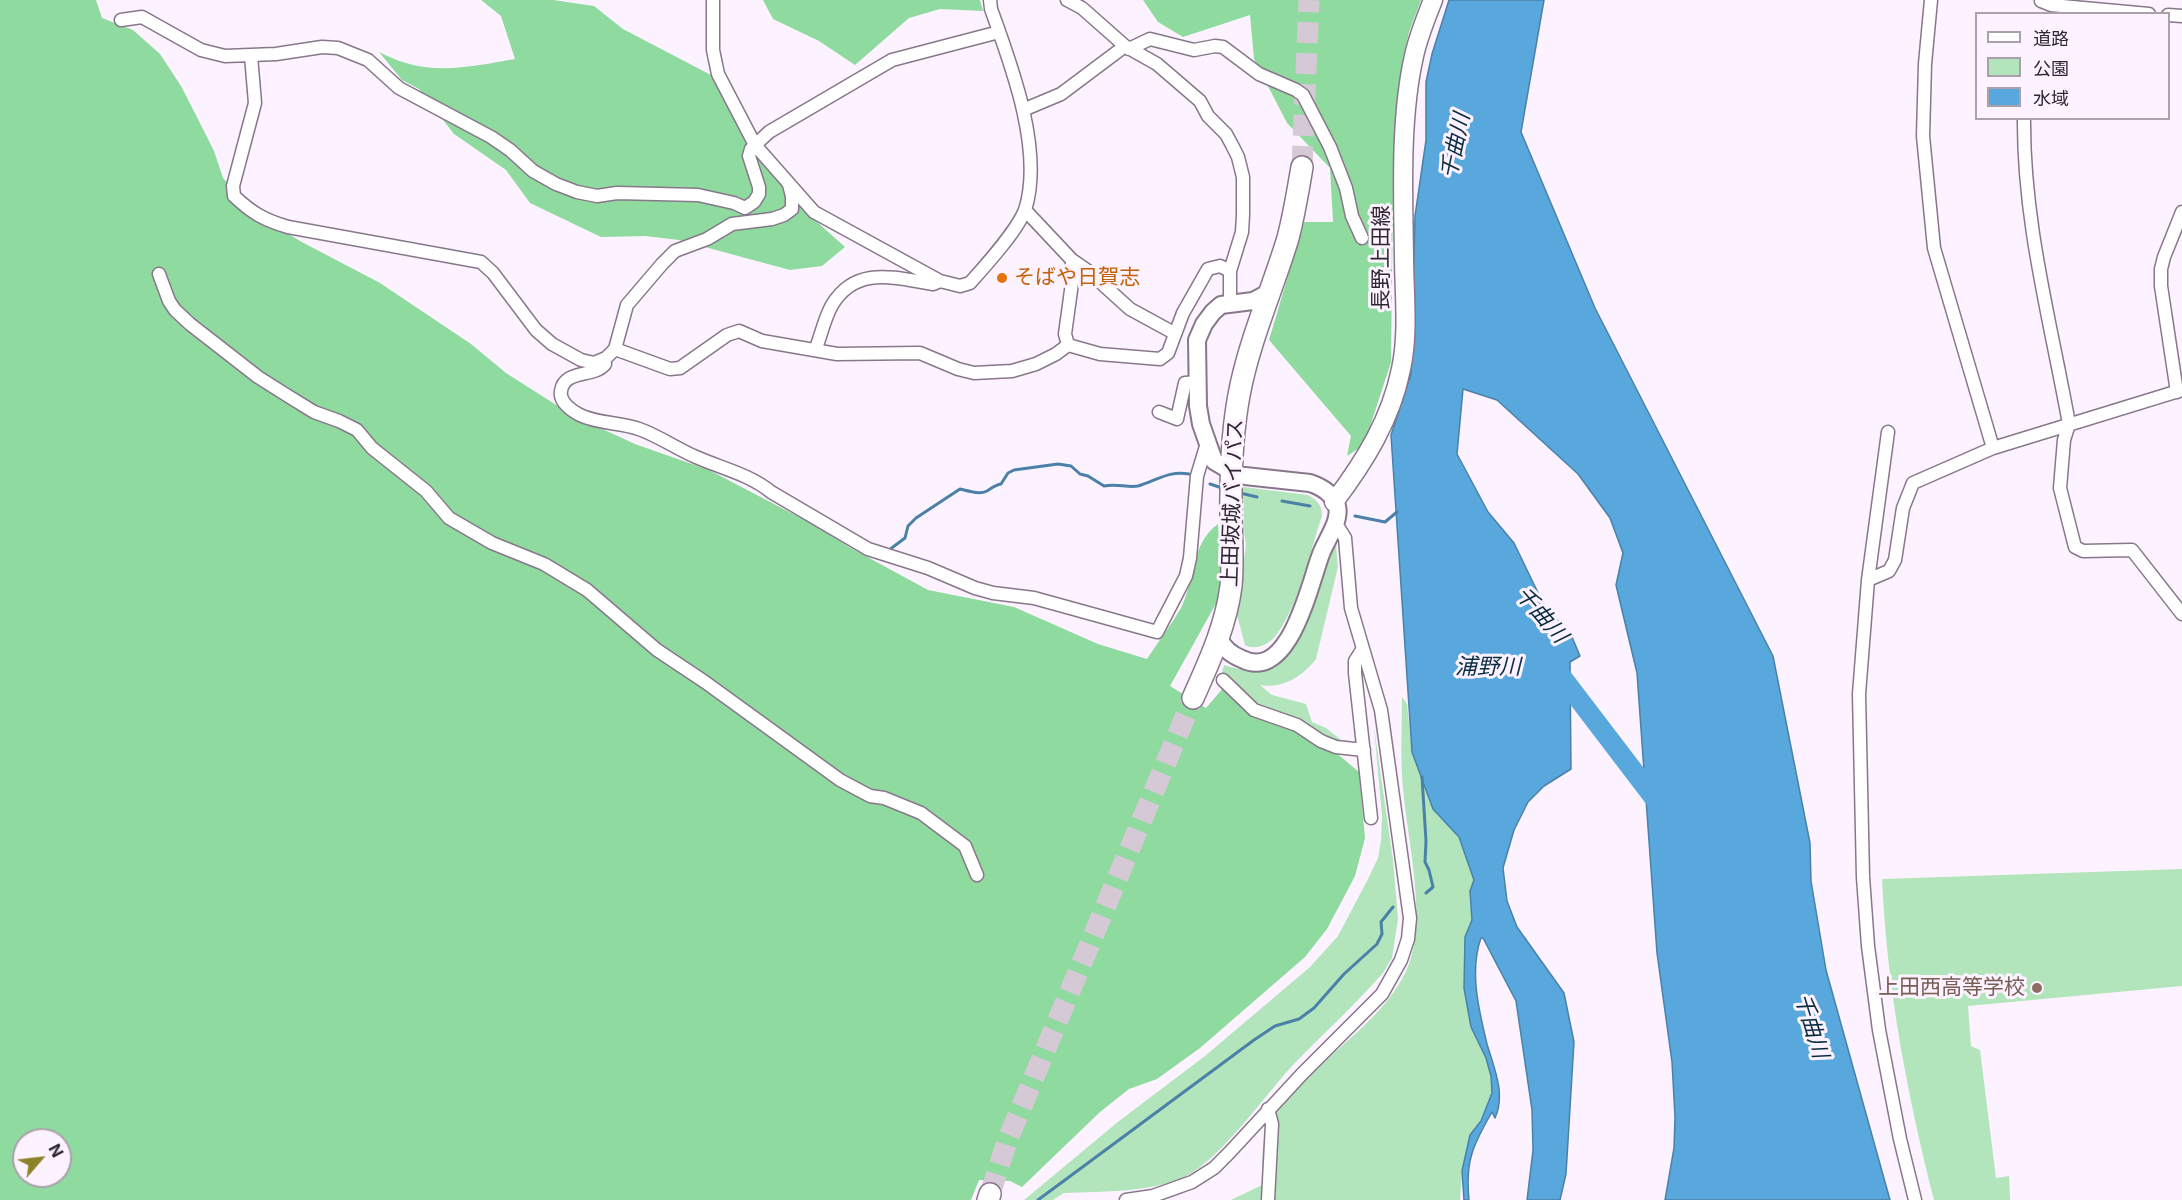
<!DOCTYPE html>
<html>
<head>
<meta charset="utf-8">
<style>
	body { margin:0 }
	#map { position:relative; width:2182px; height:1200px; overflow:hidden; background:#fdf2ff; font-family:Inter,"Noto Sans JP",sans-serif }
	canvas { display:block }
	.legend { position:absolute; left:1975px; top:12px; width:195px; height:108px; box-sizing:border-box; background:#fdf2ff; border:2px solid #aaa1ac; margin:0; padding:8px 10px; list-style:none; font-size:18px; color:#2e272f }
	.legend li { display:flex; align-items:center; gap:12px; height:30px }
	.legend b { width:30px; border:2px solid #aaa1ac }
	.north { position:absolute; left:12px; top:1128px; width:60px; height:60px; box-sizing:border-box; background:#fdf2ff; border:2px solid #aaa1ac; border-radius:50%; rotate:62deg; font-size:16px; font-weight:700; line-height:24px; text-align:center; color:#2e272f }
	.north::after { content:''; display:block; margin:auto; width:21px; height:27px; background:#8e8229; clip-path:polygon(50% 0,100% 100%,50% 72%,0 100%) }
</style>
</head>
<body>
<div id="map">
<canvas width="2182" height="1200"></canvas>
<ul class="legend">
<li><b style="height:8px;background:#fff"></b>道路</li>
<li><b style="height:16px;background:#b2e5bb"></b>公園</li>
<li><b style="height:16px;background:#58a7dd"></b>水域</li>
</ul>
<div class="north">N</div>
</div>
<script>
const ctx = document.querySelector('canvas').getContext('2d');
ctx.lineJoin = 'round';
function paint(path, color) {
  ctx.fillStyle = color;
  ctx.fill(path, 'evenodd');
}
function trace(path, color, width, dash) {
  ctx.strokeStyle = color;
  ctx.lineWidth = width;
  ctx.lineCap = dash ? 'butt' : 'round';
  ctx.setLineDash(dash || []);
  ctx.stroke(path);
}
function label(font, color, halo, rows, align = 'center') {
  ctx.font = font + ' Inter,"Noto Sans JP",sans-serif';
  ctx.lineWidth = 6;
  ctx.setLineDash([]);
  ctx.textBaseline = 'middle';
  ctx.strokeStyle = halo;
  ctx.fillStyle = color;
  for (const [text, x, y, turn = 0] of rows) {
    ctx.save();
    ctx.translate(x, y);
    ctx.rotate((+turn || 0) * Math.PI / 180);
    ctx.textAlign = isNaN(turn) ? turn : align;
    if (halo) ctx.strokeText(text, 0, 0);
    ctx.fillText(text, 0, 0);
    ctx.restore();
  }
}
paint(new Path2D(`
	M1243,487L1308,495C1317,500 1322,505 1322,516C1309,554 1301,600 1277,634C1270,644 1256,651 1245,645L1237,615L1246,545L1244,531Z
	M1333,545L1336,546L1338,567L1316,659C1302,677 1282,689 1260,685L1272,695L1306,704L1312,722L1326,728L1345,743L1341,744L1256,707L1221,676L1224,665C1311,693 1307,597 1333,545Z
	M1402,697L1407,704L1412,752L1433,809L1459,837L1474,880L1470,891L1472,920L1465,937L1471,1027L1486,1058L1491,1076L1492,1093L1481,1121L1470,1135L1462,1171L1460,1200H1231L1262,1185C1263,1168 1261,1147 1266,1131C1272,1113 1285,1100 1298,1087C1333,1049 1391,1013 1409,964C1427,917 1407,838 1403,788C1400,758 1402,727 1402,697Z
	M1374,727L1393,860L1398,919L1392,958L1383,973C1355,1005 1323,1034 1293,1065C1265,1095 1218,1163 1182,1178C1146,1193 1103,1191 1064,1193L1053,1200H1024L1119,1121L1205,1056L1310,967L1338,936L1368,879L1378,858L1381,841L1382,817Z
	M2182,869V986L1968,1006L1971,1046L1980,1050L1996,1178L2009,1176L2010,1200H1934C1907,1094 1887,989 1882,879Z`), '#b2e5bb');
paint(new Path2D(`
	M0,0H96L102,18L133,30L160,54L181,86L203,129L214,151L223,178L257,215L300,241L380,283L471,344L506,373L572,415L635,444L709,470L820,528L849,547L928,590L1014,607L1098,644L1147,659C1158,642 1171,625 1181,608C1195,580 1191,543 1218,524L1221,555L1218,600L1170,686L1206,708L1224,687L1340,756L1359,772L1365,838L1355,876L1327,929L1305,957L1200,1048L1157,1079L1129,1089L1100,1112L1022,1187L1010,1181L979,1180L971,1200H0ZM24,1140H60V1176H24Z
	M481,0H553L594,6L623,29L711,75L744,139L807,213L845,247L822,266L790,270L679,240L645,236L601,237L530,203L506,170L454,134L419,89L402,80L379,52C388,56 397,61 406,63C441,74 480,65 515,59L501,16Z
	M763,0H980L983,11L940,9L909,18L855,65L819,41L773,19Z
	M1143,0H1421L1409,32L1403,58L1393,189L1391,362L1364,445L1347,456L1351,436L1269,340L1304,222H1333L1330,168L1287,123L1254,59L1250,15L1183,37L1158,22Z`), '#8fda9f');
const water = new Path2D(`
	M1449,0H1544L1521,132L1595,308L1773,656L1810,843L1811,881L1826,970L1890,1200H1665L1674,1148L1675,1117L1672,1062L1657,953L1637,673L1616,585L1623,553L1610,518L1578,474L1497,400L1463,389L1457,454L1488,512L1514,543L1543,603L1572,637L1580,656L1570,662L1571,769L1544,786L1528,802L1514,830L1503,868L1507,901L1517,927L1564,993L1574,1042L1566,1174L1560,1200H1527L1533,1150L1532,1110L1516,1001L1483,938H1481C1469,971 1479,1011 1487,1044C1494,1068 1506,1094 1495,1118L1492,1112C1473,1145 1465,1161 1469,1200H1464L1462,1171L1470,1135L1481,1121L1492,1093L1491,1076L1486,1058L1471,1027L1464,988L1465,937L1472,920L1470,891L1474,880L1459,837L1433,809L1412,752L1391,435L1411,374L1415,216L1426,140V82L1432,54Z`);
paint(water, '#58a7dd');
trace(water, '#4b81a9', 1.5);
trace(new Path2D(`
	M1210,484L1222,488
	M1240,493L1257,497
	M1282,501L1310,506
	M1355,516L1385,522L1397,512
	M889,550L905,538L908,526L916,518L960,489C969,491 979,495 987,491C992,488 995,485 1001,484L1008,473L1014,470L1058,464L1071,466L1080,474L1088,476L1104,486C1117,483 1127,488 1138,486C1156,481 1169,470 1189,474
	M1422,777L1426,841L1425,862L1429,870L1433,887L1426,893
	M1038,1200L1254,1040L1275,1026L1299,1019L1314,1008L1344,974L1377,944L1382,934L1381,922L1393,907`), '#4b81a9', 3);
trace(new Path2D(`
	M1555,668L1661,807`), '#58a7dd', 20);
trace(new Path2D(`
	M1302,167L1309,0
	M990,1194L1008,1139L1193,698`), '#d4c9d5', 21, [21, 10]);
const street = new Path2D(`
	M713,0V50L718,74L755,145L814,212L940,281L960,286L970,283C986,265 1017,231 1025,210C1044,151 1011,64 991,9L990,0
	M1067,0L1082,8L1125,46L1157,64L1200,101L1208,116L1226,134L1232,145L1238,157L1243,177V215L1242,232L1230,271V303
	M1931,0L1925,64L1923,136L1934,248L1993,448
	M2041,1L2051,5L2149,14
	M2168,15L2182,16
	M121,20L142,17L201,50L225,56L276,54L322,47L338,48L368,60L399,88L491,137L510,150L533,171L556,184L577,192L597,196L617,193L698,195L734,203L745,208L754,202L759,194V187L749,156L751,149L769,132L892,60L999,32
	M1129,49L1150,39L1194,50L1215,46L1223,47L1259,74L1296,90L1303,95L1330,147L1346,188L1352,216L1362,238
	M251,56L255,103L233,186L234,196C252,213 264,220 288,227L481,262L493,273L536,330L552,344L581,360L594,363L606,358L615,349L670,369L680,368L727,335L739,331L762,341L837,354L920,353L958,369L974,373L1012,371L1036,364L1056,354L1068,345L1100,354L1160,359L1168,353L1183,313L1208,269L1220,266L1230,271
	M1023,110L1061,94L1125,46
	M2024,118C2023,222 2051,323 2069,424L2064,440L2060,488L2075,547L2083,551L2132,550L2182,614
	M1025,210L1072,260L1088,271L1130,309L1174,333
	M159,274L169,301L175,310L190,324L258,377L288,396L314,412L339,421L357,430L372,448L426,491L449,518L492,543L544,564L587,590L657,650L705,682L840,780L870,796L884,798L921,813L965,846L977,875
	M1068,345L1065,334L1072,283V260
	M816,348C821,335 825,317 832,305C856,265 895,278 933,284L940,281
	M615,349L627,305L662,264L675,251L707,239L732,224L772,219L784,215L792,209V196L789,185
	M605,364C594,378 564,369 561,391C559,402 572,411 580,415C598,424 620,422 639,429C659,436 677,449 696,457C721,468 751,475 771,492L868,549L928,568L975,588L993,593L1034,598L1157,632L1186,576L1190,558L1197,476L1207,443
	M2177,392L2161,286V269L2164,257L2182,212
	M1159,412L1177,419L1185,383L1198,382
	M1888,432L1868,580L1859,694L1863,877L1868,946L1879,1030L1900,1139L1915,1200
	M1868,580L1889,571L1895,560L1903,508L1913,483L1993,448L2182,390
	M1362,650L1355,661V673L1371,818
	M1223,680L1254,710L1297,725L1321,741L1336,747L1364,750
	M1126,1200L1153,1196L1192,1182L1214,1168L1229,1153L1302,1074L1382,994L1401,960L1408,939L1410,918L1381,710L1351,608L1345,538L1335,522
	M1268,1200L1272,1124L1268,1109`);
const secondary = new Path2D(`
	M1226,468L1214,461L1201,424L1198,406L1197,340L1204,324L1213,312L1221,305L1253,301L1268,293
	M1219,638C1223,648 1232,655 1242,659C1290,683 1310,582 1321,554C1326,540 1341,521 1337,506C1333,494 1322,487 1310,483L1245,476`);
const primary = new Path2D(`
	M1334,502C1365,461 1391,419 1401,369C1409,333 1404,293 1404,256C1403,191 1400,118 1414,56C1418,37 1426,18 1433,0`);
const highway = new Path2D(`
	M1193,698C1209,662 1226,626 1231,586C1234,556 1230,525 1231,495C1231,462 1233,428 1239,395C1249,341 1272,291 1288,238C1294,215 1298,191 1302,167
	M988,1200L990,1194`);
trace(street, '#88778b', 15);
trace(secondary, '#88778b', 20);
trace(primary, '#88778b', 21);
trace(highway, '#88778b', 24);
trace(street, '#fff', 12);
trace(secondary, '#fff', 16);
trace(primary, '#fff', 18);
trace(highway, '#fff', 21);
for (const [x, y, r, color] of [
	[1002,278,6,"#e8710a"],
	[2037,988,6,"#8d6e63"]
]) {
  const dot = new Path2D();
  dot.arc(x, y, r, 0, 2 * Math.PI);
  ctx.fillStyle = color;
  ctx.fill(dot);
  trace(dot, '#fdf2ff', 2);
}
label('21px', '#2e272f', '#fdf2ff', [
	["長野上田線",1382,258,-90],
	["上田坂城バイパス",1233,503,-88]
]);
label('21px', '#c56008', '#fdf2ff', [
	["そばや日賀志",1014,278]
], 'left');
label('21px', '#785e54', '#fdf2ff', [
	["上田西高等学校",2025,988]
], 'right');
label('italic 22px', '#092d43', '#fdf2ff', [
	["千曲川",1456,146,-78],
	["千曲川",1541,615,49],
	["浦野川",1488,667],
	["千曲川",1811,1026,73]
]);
</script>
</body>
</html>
